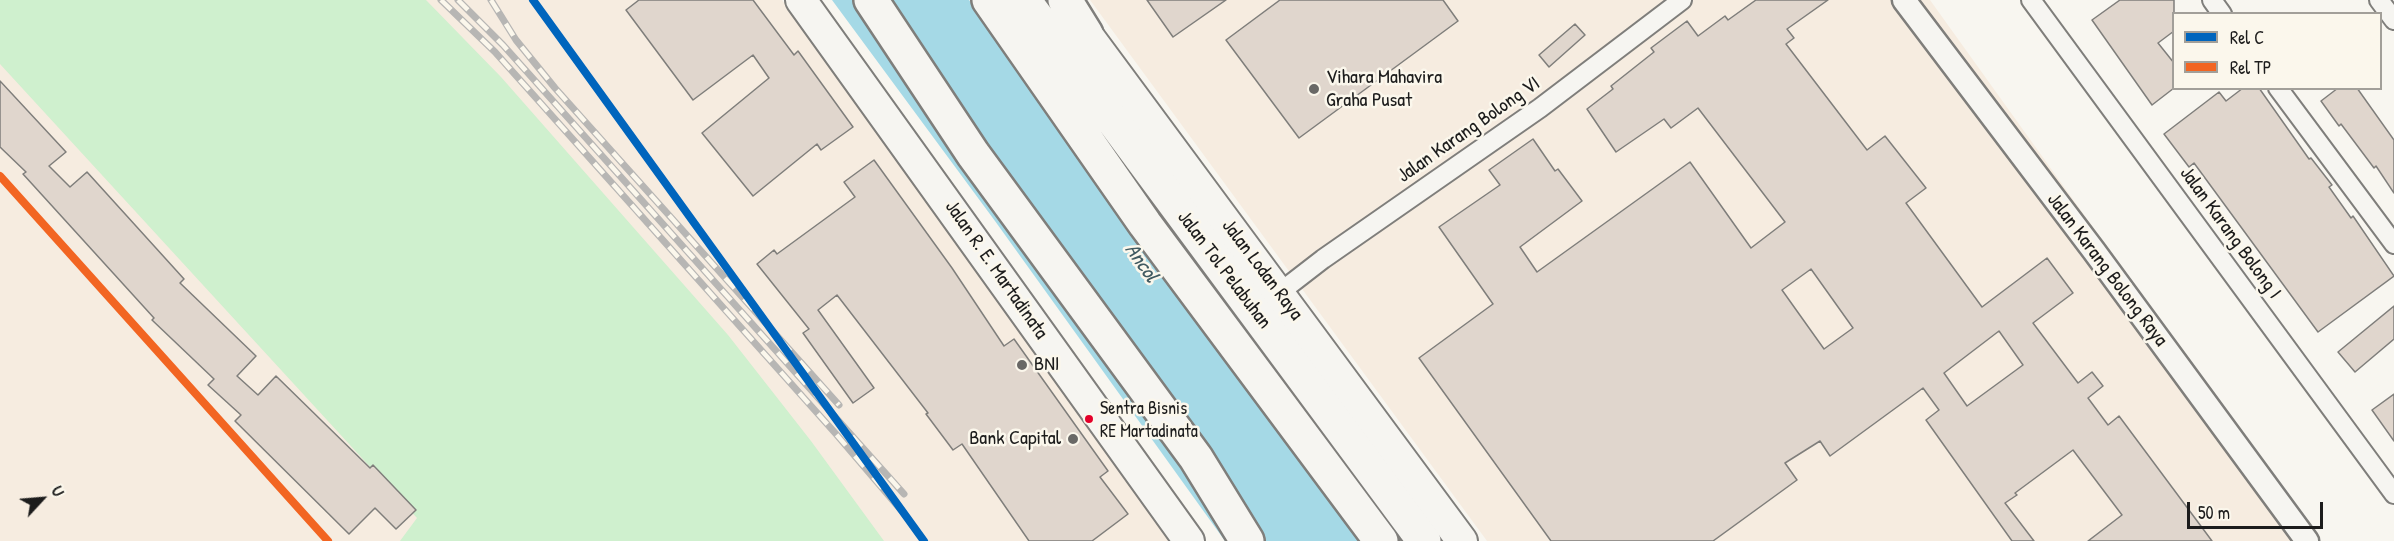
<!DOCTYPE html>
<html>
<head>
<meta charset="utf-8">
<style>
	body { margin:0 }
	#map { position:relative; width:2394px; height:541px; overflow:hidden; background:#f8f6f0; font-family:"Patrick Hand",sans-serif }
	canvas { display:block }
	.legend { position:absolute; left:2172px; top:12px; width:210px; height:78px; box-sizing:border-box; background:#fbf7ec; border:2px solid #a29f99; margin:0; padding:8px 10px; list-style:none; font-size:18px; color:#1c1c1c }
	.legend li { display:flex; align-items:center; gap:12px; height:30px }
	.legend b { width:30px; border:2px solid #a29f99 }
	.north { position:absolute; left:12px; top:469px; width:60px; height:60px; -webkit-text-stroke:4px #fbf7ec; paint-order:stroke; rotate:64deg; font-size:16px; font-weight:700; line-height:24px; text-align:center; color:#1c1c1c }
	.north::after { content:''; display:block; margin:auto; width:21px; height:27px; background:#1c1c1c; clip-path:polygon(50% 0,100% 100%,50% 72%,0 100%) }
	.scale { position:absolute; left:2187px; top:502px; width:136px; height:27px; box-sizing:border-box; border:3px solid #1c1c1c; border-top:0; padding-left:8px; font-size:18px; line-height:21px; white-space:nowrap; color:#1c1c1c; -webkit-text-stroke:4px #fbf7ec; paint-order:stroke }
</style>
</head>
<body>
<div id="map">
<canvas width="2394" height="541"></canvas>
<ul class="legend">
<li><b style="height:8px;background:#0065bd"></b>Rel C</li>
<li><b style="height:8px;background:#f26522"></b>Rel TP</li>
</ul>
<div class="north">U</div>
<div class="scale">50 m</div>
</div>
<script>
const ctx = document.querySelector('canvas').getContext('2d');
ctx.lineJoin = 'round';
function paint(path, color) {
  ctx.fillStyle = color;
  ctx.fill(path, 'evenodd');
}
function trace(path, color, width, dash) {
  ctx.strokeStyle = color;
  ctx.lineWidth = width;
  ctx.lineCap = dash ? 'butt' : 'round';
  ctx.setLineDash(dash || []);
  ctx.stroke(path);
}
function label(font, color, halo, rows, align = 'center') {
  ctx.font = font + ' "Patrick Hand",sans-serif';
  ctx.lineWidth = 5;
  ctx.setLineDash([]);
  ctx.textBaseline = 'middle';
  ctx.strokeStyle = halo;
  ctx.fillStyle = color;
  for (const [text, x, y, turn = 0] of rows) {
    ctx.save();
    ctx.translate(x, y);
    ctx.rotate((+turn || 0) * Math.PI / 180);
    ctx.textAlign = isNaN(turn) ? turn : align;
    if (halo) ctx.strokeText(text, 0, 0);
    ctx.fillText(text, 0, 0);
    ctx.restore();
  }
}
paint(new Path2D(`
	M0,0H782L1173,541H0Z
	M1090,0H1930L2242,435L2304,541H1487Z`), '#f6ece0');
paint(new Path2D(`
	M0,0H426L501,77L728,335L811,441L884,541H400L417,518L0,64Z`), '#cff0ce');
paint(new Path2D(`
	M832,0H969L1369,541H1225L995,221Z`), '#a5d9e6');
const building = new Path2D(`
	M639,0H753L794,55L798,51L853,127L821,150L817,144L753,196L702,133L769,78L753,55L693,100L626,10Z
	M1147,0H1226L1173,37Z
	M1280,0H1443L1458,21L1299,138L1226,40Z
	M1756,0H1828L1787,29L1794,38L1786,44L1867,150L1885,136L1926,188L1906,203L1982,307L2047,258L2073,293L2033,323L2078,383L2092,372L2103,386L2088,398L2108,425L2119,416L2212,541H2088L2122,515L2073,450L2015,493L2017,495L2005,503L2034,541H2012L1926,420L1939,410L1923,388L1830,456L1820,441L1785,463L1797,480L1713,541H1551L1419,358L1493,304L1439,227L1500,185L1489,170L1533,139L1555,171L1558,169L1582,201L1520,247L1537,272L1690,162L1751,248L1785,222L1698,108L1671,128L1664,119L1616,152L1587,109L1613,89L1611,86L1654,52L1651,48L1687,21L1698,36L1725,16L1728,20ZM1811,269L1853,328L1824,349L1782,290ZM1999,331L2023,365L1967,406L1944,373Z
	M2120,0H2174V31L2158,43L2174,63V88L2152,105L2092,20Z
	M1575,24L1585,35L1549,67L1539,55Z
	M0,81L66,152L49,166L70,187L87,172L184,279L180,283L256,356L237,376L258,395L276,376L370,468L373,465L416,510L396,529L375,508L349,534L235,421L241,415L208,385L214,379L152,320L154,318L23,174L26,172L0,147Z
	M2243,88H2259L2309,159L2311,158L2332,185L2329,187L2351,218L2353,216L2394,276L2318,332L2194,163L2189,167L2164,134L2219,92L2226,101Z
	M2338,88H2357L2394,140V193L2376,166L2374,168L2341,124L2339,126L2321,101Z
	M874,160L952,268L1004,346L1014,339L1108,471L1100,477L1128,514L1092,541H1029L962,444L953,450L926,414L928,413L837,295L818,310L874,388L853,403L803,333L809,329L757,264L774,250L777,254L855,197L844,182Z
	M2394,306V339L2355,372L2338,352Z
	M2394,394V441L2372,410Z`);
paint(building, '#e0d6cd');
trace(building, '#7f7e7b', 1.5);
const minor = new Path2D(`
	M2031,0L2394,494
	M2212,0L2222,14
	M2379,0L2394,20
	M2278,88L2394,244
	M1279,293L1323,259L1540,108L1682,0`);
const tertiary = new Path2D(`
	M1904,0L2094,251L2307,541`);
const trunk = new Path2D(`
	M801,0L1189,541
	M1072,14L1462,541`);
const motorway = new Path2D(`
	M871,0L973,154L1196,458L1247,541
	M989,0L1145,224L1381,541
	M1024,0L1424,541
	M1065,0L1086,34`);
trace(minor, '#7f7e7b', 22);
trace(tertiary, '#7f7e7b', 27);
trace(trunk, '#7f7e7b', 34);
trace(motorway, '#7f7e7b', 38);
trace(minor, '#f6f5f1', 18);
trace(tertiary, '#f6f5f1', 22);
trace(trunk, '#f6f5f1', 30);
trace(motorway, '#f6f5f1', 33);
const rail = new Path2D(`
	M441,0L495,52L836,434L901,510
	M458,0L503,45L904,494
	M491,0L516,40L555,88L839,405`);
trace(rail, '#b7b6b4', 7);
trace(rail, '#fbf7ec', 4.5, [14]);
trace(new Path2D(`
	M533,0L924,541`), '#0065bd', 8);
trace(new Path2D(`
	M0,176L328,541`), '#f26522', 8);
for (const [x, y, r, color] of [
	[1314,89,6,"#696866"],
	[1022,365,6,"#696866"],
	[1089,419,5,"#e4002b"],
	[1073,439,6,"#696866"]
]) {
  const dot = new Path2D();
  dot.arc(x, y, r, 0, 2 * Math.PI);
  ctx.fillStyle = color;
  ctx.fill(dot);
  trace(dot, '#fbf7ec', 2);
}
label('18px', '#1c1c1c', '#fbf7ec', [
	["Sentra Bisnis",1100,409],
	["RE Martadinata",1100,432]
], 'left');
label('20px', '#1c1c1c', '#fbf7ec', [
	["Vihara Mahavira",1326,78],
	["Graha Pusat",1326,101],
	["BNI",1034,365],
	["Bank Capital",1061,439,"right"]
], 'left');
label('20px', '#1c1c1c', '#fbf7ec', [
	["Jalan Karang Bolong VI",1469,130,-35],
	["Jalan Karang Bolong I",2230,233,54],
	["Jalan R. E. Martadinata",996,270,55],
	["Jalan Tol Pelabuhan",1224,270,53],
	["Jalan Lodan Raya",1262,270,53],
	["Jalan Karang Bolong Raya",2107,270,53]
]);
label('italic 21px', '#405a61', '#fbf7ec', [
	["Ancol",1141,263,55]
]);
</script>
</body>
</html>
